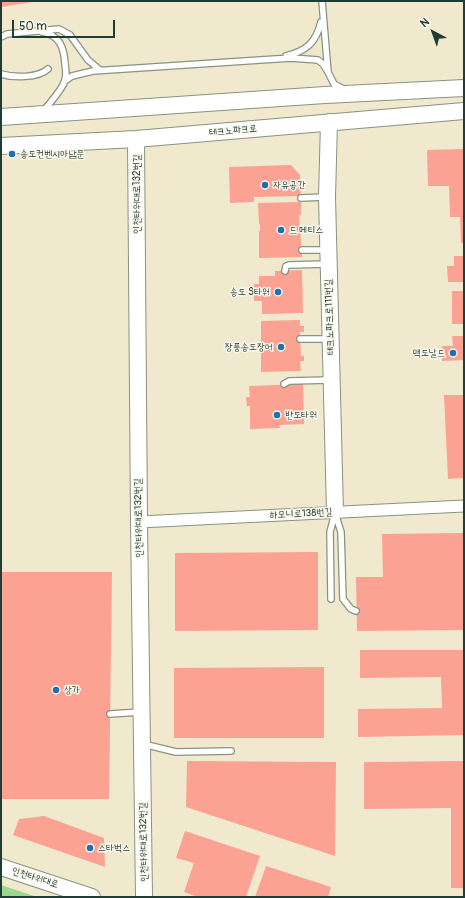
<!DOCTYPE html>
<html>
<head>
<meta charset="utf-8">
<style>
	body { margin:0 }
	#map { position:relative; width:465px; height:898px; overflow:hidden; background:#f1e9ce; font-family:Pangolin,sans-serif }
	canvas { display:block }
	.frame { position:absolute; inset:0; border:2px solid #1f3d34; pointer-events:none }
	.north { position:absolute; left:413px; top:12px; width:40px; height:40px; -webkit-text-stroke:3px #fbf7ec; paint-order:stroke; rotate:319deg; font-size:11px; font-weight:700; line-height:16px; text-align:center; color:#1f3d34 }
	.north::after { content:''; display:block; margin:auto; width:14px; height:18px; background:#1f3d34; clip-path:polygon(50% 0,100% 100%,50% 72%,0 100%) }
	.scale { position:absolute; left:12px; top:20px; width:103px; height:18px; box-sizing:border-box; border:2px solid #1f3d34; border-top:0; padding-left:5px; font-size:12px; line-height:14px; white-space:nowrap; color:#1f3d34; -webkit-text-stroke:3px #fbf7ec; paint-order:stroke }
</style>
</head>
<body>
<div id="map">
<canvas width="465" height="898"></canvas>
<div class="frame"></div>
<div class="north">N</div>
<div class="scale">50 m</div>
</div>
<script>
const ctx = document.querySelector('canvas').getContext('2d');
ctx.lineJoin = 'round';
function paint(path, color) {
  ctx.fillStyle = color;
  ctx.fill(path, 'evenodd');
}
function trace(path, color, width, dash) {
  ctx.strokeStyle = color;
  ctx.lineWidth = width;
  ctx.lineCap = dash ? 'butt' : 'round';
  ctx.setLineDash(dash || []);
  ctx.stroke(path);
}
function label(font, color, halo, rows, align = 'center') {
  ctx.font = font + ' Pangolin,"Poor Story",sans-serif';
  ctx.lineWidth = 3;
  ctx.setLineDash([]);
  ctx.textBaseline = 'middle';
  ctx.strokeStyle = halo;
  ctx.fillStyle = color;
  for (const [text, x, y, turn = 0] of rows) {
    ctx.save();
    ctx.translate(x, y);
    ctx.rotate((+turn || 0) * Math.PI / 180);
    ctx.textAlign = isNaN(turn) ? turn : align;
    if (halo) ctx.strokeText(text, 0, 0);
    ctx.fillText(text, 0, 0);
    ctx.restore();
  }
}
paint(new Path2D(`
	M1,885L37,897H1Z`), '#9ad88d');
paint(new Path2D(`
	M1,1H32V2L1,7Z
	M464,149V243H461L460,217H450L449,186H428L427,150Z
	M291,165L300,175L301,200H298V196L254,197V202L230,203L229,167Z
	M301,202V215H299L302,257L259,258V231H260V224H259L258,203Z
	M454,256H464V282H448L447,266H454Z
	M302,270L303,313L262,314V301H254V284H259V276H275V271Z
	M452,291H464V324H452Z
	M300,320V326H304V332H300L301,356H304V361H300L301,371L261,372V321Z
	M452,336H464V360L442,361V346H453Z
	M303,384L304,424L279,425L280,428L250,429V406H247L246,397H250L249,386Z
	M444,395H464V478L448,479Z
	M464,533V630L357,631L356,577H383L382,534Z
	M318,552V630L175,631V553Z
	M1,572H112L109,799H1Z
	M360,650H464V735L358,737V709L442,708L441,677L360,678Z
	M324,667V738H174V668Z
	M187,761L336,762L335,856L186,807Z
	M464,761V893H463V888H451V808L364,809V762Z
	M44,816L104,838L105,867L13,835L19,819Z
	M185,831L260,856L246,897H198L184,892L194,863L176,858Z
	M266,866L331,887L328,897H255Z`), '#fba292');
const lane = new Path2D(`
	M322,1L328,72L334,84L345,90
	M42,32C60,35 64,48 65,64C66,71 67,78 63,85C58,94 51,102 44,110
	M1,37L7,34L59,29L70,35L88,60L100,70
	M286,56C306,51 316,43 321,22
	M1,74C14,78 38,78 48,69
	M65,81L72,76L93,71L291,58L318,60L323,64L328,72
	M301,198L325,197
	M302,250H328
	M285,271L286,266L289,265L328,264
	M300,339H330
	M284,384L289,381L330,380
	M335,513L341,532L343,599L351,609L356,611
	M331,599L330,532L335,513
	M110,714L140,712
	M143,744L176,752L231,751`);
const street = new Path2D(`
	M139,522L464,506`);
const secondary = new Path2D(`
	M1,117L325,95L464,88
	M329,122L327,197L335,512
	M136,139L139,522L144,897
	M1,146L136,139L464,111
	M1,867L92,897`);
trace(lane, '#889381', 8);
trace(street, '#889381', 13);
trace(secondary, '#889381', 18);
trace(lane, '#fff', 5.5);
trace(street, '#fff', 11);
trace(secondary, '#fff', 16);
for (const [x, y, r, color] of [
	[12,154,4,"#1f6fb2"],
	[265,185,4,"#1f6fb2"],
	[281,230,4,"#1f6fb2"],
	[278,292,4,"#1f6fb2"],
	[281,347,4,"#1f6fb2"],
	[453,353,4,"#1f6fb2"],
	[277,415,4,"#1f6fb2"],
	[56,690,4,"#1f6fb2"],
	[90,848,4,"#1f6fb2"]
]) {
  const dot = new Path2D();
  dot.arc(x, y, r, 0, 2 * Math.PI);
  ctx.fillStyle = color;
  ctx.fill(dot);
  trace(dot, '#fbf7ec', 1.5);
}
label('10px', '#1f3d34', '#fbf7ec', [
	["테크노파크로",233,131,-5],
	["인천타워대로132번길",137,194,-90],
	["테크노파크로111번길",330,317,-92],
	["하모니로138번길",301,514,-3],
	["인천타워대로132번길",139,518,-91],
	["인천타워대로132번길",144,842,-91],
	["인천타워대로",35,878,18]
]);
label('10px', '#1f3d34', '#fbf7ec', [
	["송도컨벤시아남문",20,154],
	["자유공간",273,185],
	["드 메티스",289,230],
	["송도 S타워",270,292,"right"],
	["장풍송도장어",273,347,"right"],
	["맥도날드",445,353,"right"],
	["반도타워",285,415],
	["상가",64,690],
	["스타벅스",98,848]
], 'left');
</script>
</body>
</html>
